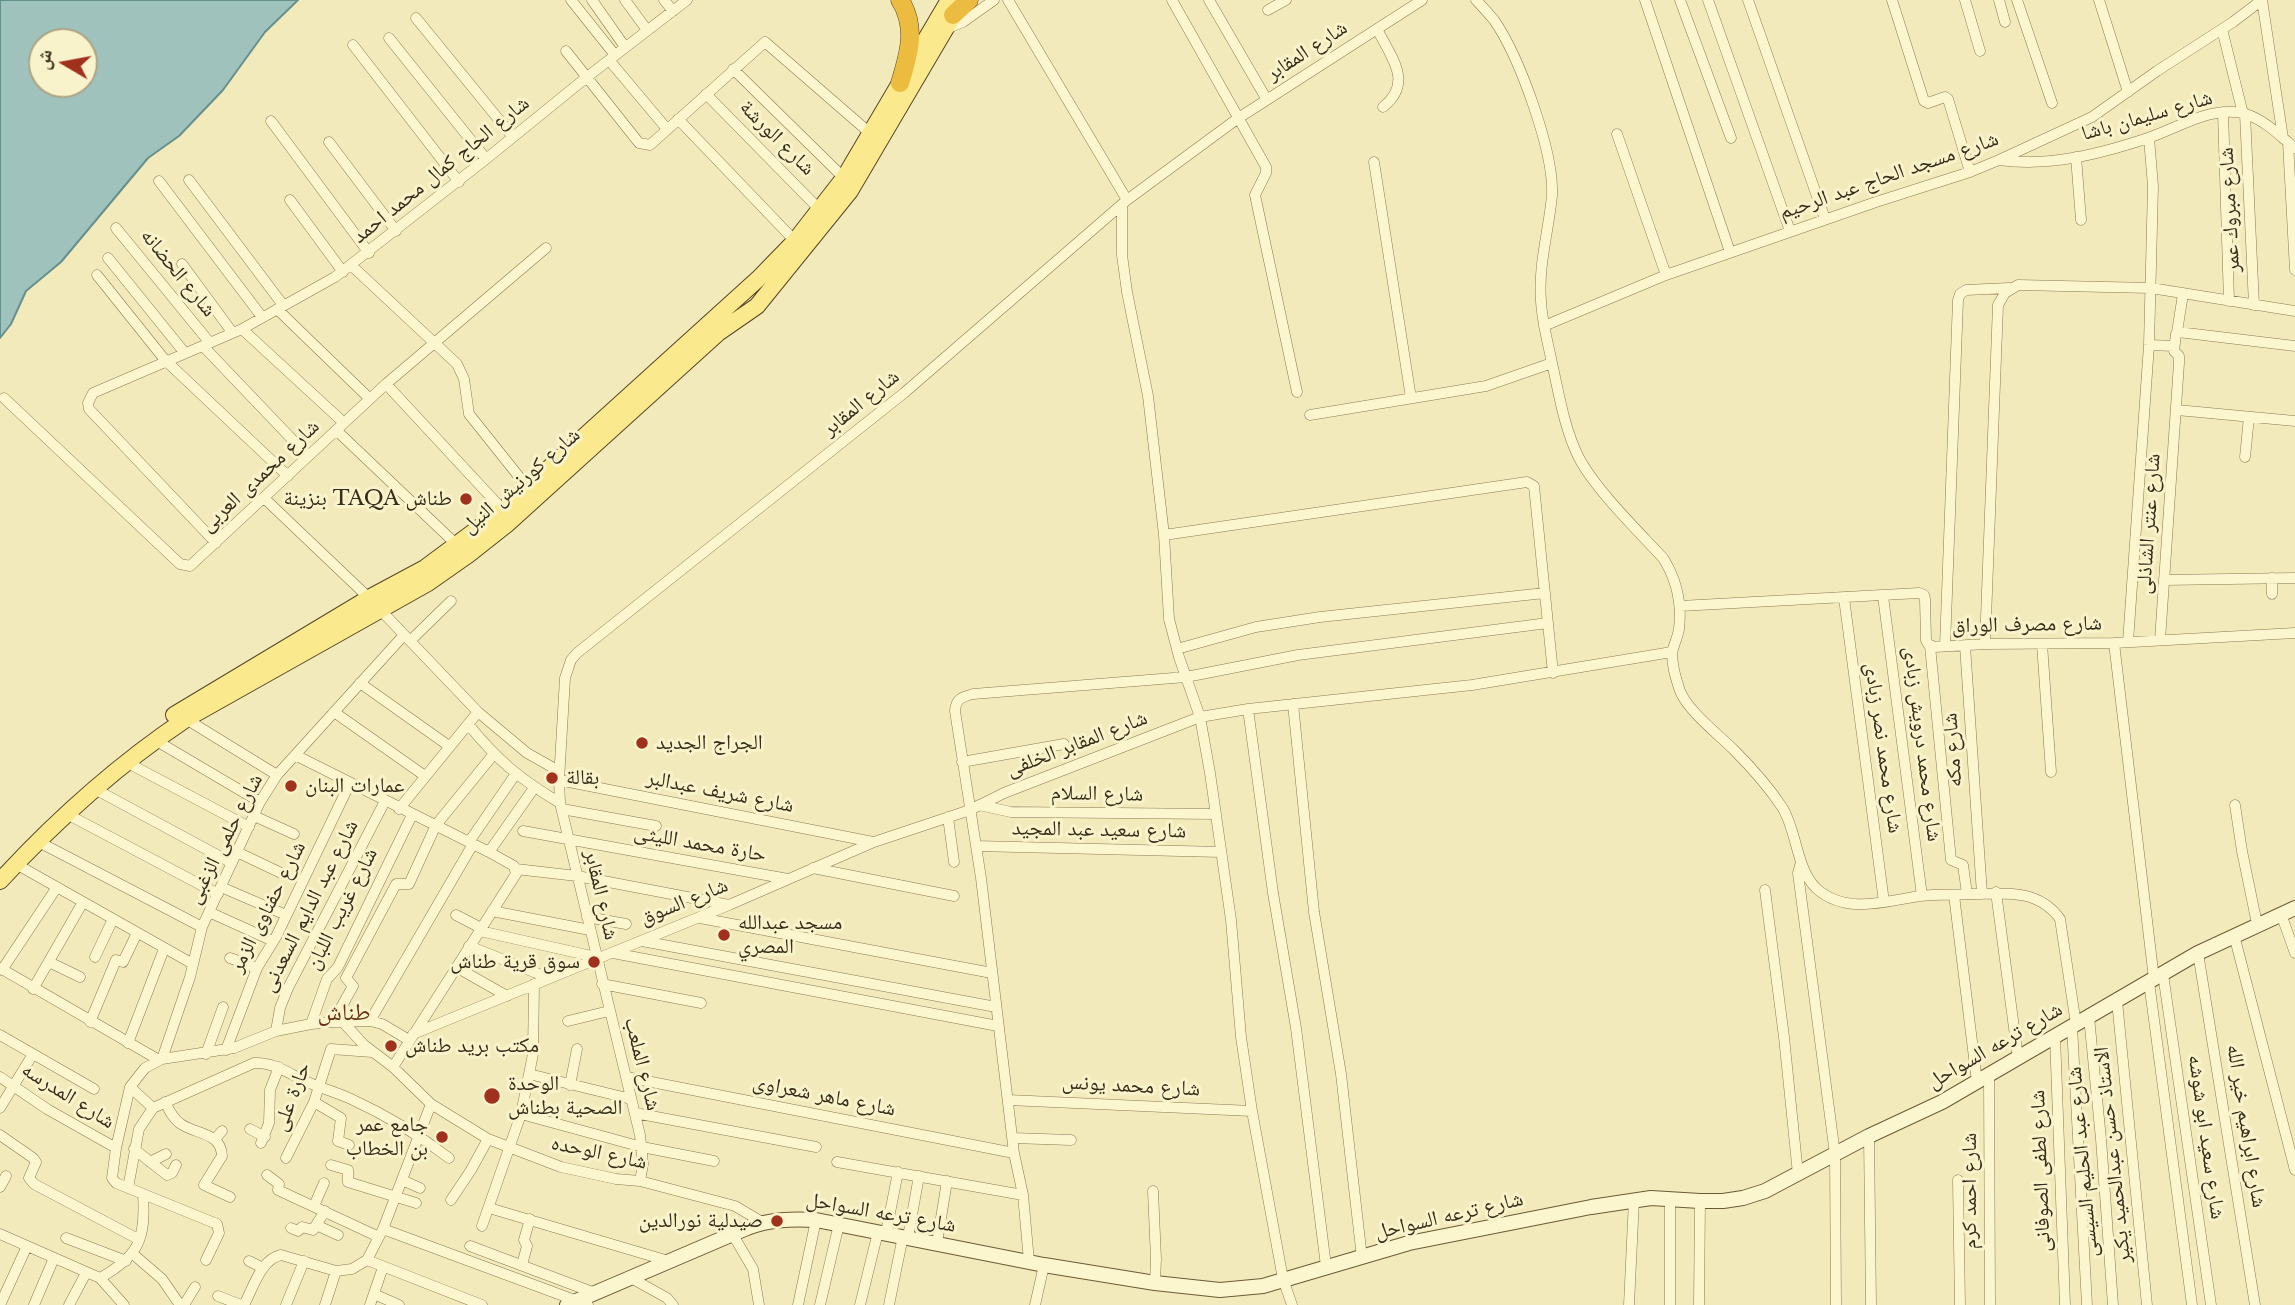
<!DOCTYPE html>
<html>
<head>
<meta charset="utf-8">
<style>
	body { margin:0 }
	#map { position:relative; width:2295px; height:1305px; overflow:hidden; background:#f2eabb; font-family:"Libre Baskerville","Noto Naskh Arabic",serif }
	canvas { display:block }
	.north { position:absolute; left:28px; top:28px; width:70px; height:70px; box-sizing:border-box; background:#f9f3cb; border:2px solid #aca484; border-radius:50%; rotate:280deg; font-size:19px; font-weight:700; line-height:28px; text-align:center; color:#382d1a }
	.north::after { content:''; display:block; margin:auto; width:24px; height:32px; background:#a0311d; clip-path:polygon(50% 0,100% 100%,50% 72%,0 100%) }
</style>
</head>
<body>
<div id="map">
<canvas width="2295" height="1305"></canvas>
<div class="north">ش</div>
</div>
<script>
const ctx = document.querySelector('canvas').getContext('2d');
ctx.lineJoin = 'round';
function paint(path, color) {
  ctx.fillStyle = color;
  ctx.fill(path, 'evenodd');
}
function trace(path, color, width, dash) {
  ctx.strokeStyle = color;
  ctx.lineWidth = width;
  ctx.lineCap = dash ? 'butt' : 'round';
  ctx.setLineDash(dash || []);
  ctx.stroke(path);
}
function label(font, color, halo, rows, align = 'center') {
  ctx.font = font + ' "Libre Baskerville","Noto Naskh Arabic",serif';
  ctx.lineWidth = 6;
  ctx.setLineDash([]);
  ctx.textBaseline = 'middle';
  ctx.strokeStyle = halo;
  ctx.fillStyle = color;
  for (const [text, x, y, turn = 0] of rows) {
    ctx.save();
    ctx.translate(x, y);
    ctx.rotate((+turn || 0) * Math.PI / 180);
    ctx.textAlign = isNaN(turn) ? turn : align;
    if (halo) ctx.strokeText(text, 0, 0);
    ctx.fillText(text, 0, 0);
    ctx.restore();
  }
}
const water = new Path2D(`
	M0,0H298L265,32L223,90L179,136L148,158L61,262L26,291L11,324L0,338ZM42,42H84V84H42Z`);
paint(water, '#a0c2bd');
trace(water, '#66908d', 2);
const street = new Path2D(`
	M571,0L615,55
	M592,0L625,47
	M625,0L647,30
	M664,0L673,11
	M1008,0L1127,200
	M1172,0L1266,167V173L1255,195L1297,392
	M1209,0L1267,100
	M1476,0C1482,6 1488,13 1494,20C1519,56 1554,151 1552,195C1549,230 1538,265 1541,301C1542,322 1548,343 1552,363C1559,394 1564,427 1578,456C1594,488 1638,531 1663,558C1677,580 1682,603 1679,629C1678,636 1675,642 1673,649C1670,661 1676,679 1680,691C1688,711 1718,734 1734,750C1751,767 1768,786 1782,807C1797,830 1796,870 1817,889C1847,915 1886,901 1920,896C1937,894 1956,895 1973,894C2005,893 2039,889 2060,919L2076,1024
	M1645,0L1730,252
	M1680,0L1731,138
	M1708,0L1790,231
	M1748,0L1825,219
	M1892,0L1924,101L1928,103L1945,97L1948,99L1970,172
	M1965,0L1980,51
	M1999,0L2005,22
	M2017,0L2052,103
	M2099,0L2128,92
	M2262,0L2283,138
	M1268,10L1286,0
	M416,18L513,137
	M948,28L963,22L994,0
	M1377,29C1391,57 1414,83 1383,107
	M2222,29L2243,114
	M389,38L486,159
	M353,45L459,182
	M566,51L639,143L650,145L765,42L871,134
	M609,60L667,129
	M733,69L844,178
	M706,94L820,210
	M2223,112L2229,301
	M2245,114L2254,305
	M678,119L795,241
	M271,121L369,253
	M1617,134L1666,275
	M329,142L396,231
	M2288,142L2295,270
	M2076,157L2081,220
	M1999,160C2050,167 2100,154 2148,138C2178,128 2214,104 2246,114C2266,121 2280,136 2295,148
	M1374,162L1411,398
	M189,180L283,305
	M159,181L262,317
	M290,200L343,272
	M1122,205V255L1127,292L1148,396L1164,535L1169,619L1179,657L1200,717L1210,773L1231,920L1241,1037L1252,1111L1283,1279L1292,1305
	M116,228L210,343
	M108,258L184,352
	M182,264L232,332
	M352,266L457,364L464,379L469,414L528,488
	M97,275L165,360L288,476
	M277,309L370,399
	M1544,326L1666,275L1876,202L1970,172L1999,160L2092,117L2157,71L2233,22L2262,0
	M242,329L343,422
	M2177,332L2183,294
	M2149,345L2174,346
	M203,346L308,456
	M386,384L503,510
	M4,398L180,564L190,566L386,384L546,248
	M2177,410L2295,421
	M1310,415L1486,386L1552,363
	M336,430L457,545
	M2245,457L2249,417
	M264,498L369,598L478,712L527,753L559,771
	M1164,535L1527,482L1534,486L1553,673
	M216,543L89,409L88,403L93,393L242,329L335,277L486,159L587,77L687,0
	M2272,578V594
	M2164,580L2295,578
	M1883,596L1922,896
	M1844,598L1884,902
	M1680,606L1919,593L1924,595L1925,599L1926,640L1928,644L1935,647L1985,644L2114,643L2295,633
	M2160,640L2179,363V356L2174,351L2176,334L2178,332L2295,346
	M410,641L451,601
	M2128,642L2149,345L2153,186L2149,138
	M2114,643L2154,979
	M1985,644L1998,305L2005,293L2018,285L2151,288L2295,311
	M2042,644L2051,772
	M1930,646L1951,860L1963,865L1967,894
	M1945,646L1958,300L1960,294L1966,290L2009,288
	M1965,646L1982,894
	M1177,649L1256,627L1320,617L1545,593
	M360,683L449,746
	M1293,704L1314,912L1341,1074L1362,1258
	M1248,709L1273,893L1296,1028L1326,1266
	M334,712L425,776
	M186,719L277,775
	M468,724C498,761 520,779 560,803
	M155,740L260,802
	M295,755L489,852L514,866L516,874L393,1067
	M126,762L249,827
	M962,762L1064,744
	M559,780L873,842
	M93,788L232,863
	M979,805L1011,812L1216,814
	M2235,805L2242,851L2257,924
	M399,809L478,712
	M562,809L656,826
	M65,813L218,894
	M254,816L294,834
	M948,817L954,862
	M523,831L788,879
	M37,841L202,927
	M469,842L515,775
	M976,846L1221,852
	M237,852L279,872
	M489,852L534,788
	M1801,862L1798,873L1835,1154L1836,1305
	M16,864L193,964
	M813,868L954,896
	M516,869L577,876L729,905
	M221,887L286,915
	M1765,890L1784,1037L1798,1174
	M1996,892L2018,1058
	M1954,895L1977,1082
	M492,911L590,930
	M209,912L273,941
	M2281,914L2295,953
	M456,915L481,928
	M587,917L626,924
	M700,918L992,973
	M480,931L596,957
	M2234,935L2295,1170
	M642,941L996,1007
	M469,946L549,978
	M613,953L998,1026
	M2198,953L2255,1305
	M95,957L113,919
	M230,958L257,968
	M49,962L80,977
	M456,967L507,996
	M0,968L159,1060
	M2,970L57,887
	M2163,974L2211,1305
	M2149,982L2192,1305
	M602,984L701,1003
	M33,989L83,902
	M2117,1001L2147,1305
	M2089,1017L2101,1139L2113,1305
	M342,1021L364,1045L393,1067L431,1104L488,1139L561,1167L616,1179L640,1181L735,1206L762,1222
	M370,1021L473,844
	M568,1021L609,1011
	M90,1022L116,960L123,962L137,933
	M333,1022L353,986L346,978L396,884H409L436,825L493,755
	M311,1024L327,979L338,967L412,815
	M2072,1026L2087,1305
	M276,1031L280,1008L288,988L385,801
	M413,1034L729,905L874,842L970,810L1004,793L1200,717L1248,709L1472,685L1672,652
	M0,1035L94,1089
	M2055,1036L2065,1305
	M128,1043L164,949
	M226,1050L257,968L276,937L350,783
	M206,1054L223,1007
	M162,1059L190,977L202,927L260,802L277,775L404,635
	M529,1074L631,1099
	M1989,1076L1990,1305
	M0,1077L47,1109L116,1148
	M626,1077L1014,1153
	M570,1085L577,1049
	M130,1087L153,1108
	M1008,1100L1252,1111
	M165,1102C169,1110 173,1119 181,1124C197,1135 221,1132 222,1156L204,1185L230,1197
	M314,1102L341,1118L338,1141L349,1145
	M0,1108L33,1054
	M635,1113L816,1147
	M521,1114L642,1147L714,1161
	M250,1129L265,1137
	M0,1135L33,1158L36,1162L29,1178L34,1184L138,1239
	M1869,1136L1871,1305
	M1013,1138L1071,1140
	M215,1139L222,1131
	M261,1143L269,1123L270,1090L279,1067
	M134,1149L167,1175L172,1173L176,1165
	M286,1158L314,1102L331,1049L372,1052
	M150,1162L166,1154
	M837,1162L1023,1195
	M331,1165L348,1170V1182L416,1203
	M267,1175L279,1184L278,1190L379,1237
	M402,1180L420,1188
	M1958,1180L1960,1305
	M640,1181L643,1164L640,1135L560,803L559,780L565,678L571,660L577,653L904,393L1127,200L1237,119L1422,0
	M0,1187L6,1176
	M128,1188L139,1129L153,1108L254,1063C274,1062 288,1073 305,1081C320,1088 336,1092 351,1099C386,1115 419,1135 449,1158
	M1153,1191L1156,1259L1155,1283
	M451,1200L471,1170L488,1139
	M314,1206L324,1183
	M489,1208L672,1262
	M316,1225L338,1235
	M482,1226L521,1114L533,1054L534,984
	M291,1228L298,1231L302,1227L313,1230L325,1211
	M383,1229L588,1305
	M886,1233L898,1172
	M0,1234L100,1278L124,1305
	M733,1235L753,1269L759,1305
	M908,1237L919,1176
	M66,1238L126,1261
	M937,1243L947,1181
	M470,1246L595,1293
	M133,1254L162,1279L180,1305
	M206,1260L219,1233L217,1224L116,1183L112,1178L116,1148L130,1087L145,1068L162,1059L234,1048L276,1031L311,1024L333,1022L370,1021L382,1024L409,1040
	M367,1260L482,1305
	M249,1261L263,1268
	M1029,1261L1023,1195L1014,1153L981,878L955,711C956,699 961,697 973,694L1186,677L1298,655L1548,623
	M522,1265L527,1246L524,1240L530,1219
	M100,1278C139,1256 146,1239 143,1194
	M631,1278L667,1298L673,1305
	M374,1294L399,1305
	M218,1296L241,1305
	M0,1305L27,1246
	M34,1305L54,1258
	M69,1305L86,1273
	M184,1305L195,1287
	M244,1305C253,1288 261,1259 281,1255L336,1271L352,1269L367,1260L383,1229L431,1104
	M286,1305L304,1261
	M325,1305L336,1271
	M370,1305L383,1267
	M798,1305L816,1220
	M820,1305L839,1224
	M860,1305L878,1232
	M889,1305L903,1236
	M1035,1305L1044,1265
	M1629,1305L1634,1199
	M1670,1305V1198
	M1699,1305L1700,1201`);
const secondary = new Path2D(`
	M567,1305L747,1228C770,1219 792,1219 816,1220L1044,1265L1155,1283L1220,1290L1263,1286L1409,1243L1591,1207L1651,1198L1700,1201H1723L1743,1198L1765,1191L1869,1136L1942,1102L2198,953L2295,908`);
const primary = new Path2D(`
	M174,715L369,598L425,568L503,510L758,279L795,241L844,178L949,0
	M0,881C57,819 116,766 186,719L428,583L468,555L506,525L718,333L757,306L850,191L960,4`);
const highway = new Path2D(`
	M900,0C917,27 909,54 900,83
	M953,15L969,0`);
trace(street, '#8b7953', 11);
trace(secondary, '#6c5a37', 16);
trace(primary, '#574628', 18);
trace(highway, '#574628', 19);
trace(street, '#fcf6ce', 10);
trace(secondary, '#fcf6ce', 14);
trace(primary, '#faea8d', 16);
trace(highway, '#ecbc41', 18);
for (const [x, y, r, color] of [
	[466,499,7,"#a0311d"],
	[642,743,7,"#a0311d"],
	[552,778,7,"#a0311d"],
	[291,786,7,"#a0311d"],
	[724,935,7,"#a0311d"],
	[594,962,7,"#a0311d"],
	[391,1046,7,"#a0311d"],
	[492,1096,9,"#a0311d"],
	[442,1137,7,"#a0311d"],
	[777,1221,7,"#a0311d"]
]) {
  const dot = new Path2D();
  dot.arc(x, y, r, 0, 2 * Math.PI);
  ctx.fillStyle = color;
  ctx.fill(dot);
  trace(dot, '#f9f3cb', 2.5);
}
label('21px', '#382d1a', '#f9f3cb', [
	["شارع المقابر",1307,51,-33],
	["شارع سليمان باشا",2147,116,-16],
	["شارع الورشة",777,138,45],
	["شارع الحاج كمال محمد احمد",441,170,-39],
	["شارع مسجد الحاج عبد الرحيم",1889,176,-19],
	["شارع مبروك عمر",2230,210,-93],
	["شارع الحضانه",178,273,51],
	["شارع المقابر",861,403,-39],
	["شارع محمدى العربى",260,476,-43],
	["شارع كورنيش النيل",521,481,-41],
	["شارع عنتر الشاذلى",2149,524,-86],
	["شارع مصرف الوراق",2027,625,-1],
	["شارع المقابر الخلفى",1077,744,-21],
	["شارع محمد درويش زبادى",1922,744,83],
	["شارع محمد نصر زبادى",1883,748,82],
	["شارع مكه",1953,750,-94],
	["شارع شريف عبدالبر",720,792,11],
	["شارع السلام",1097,794,1],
	["شارع سعيد عبد المجيد",1099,830,1],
	["شارع حلمى الزغبى",225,839,-63],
	["حارة محمد الليثى",700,844,10],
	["شارع المقابر",601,895,77],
	["شارع السوق",684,902,-22],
	["شارع عبد الدايم السعدنى",310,906,-63],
	["شارع حفناوى الزمر",268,907,-63],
	["شارع غريب اللبان",342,909,-63],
	["شارع ترعه السواحل",1995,1046,-30],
	["شارع الملعب",642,1064,76],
	["شارع محمد يونس",1131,1086,3],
	["شارع المدرسه",68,1096,32],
	["شارع ماهر شعراوى",824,1096,11],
	["حارة على",292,1097,-69],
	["شارع ابراهيم خير الله",2246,1126,81],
	["شارع سعيد ابو شوشه",2206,1137,82],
	["شارع الوحده",599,1153,12],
	["الاستاذ حسن عبدالحميد يكير",2113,1155,-96],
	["شارع عبد الحليم السيسى",2083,1162,-95],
	["شارع لطفى الصوفانى",2041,1171,-92],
	["شارع احمد كرم",1970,1191,-90],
	["شارع ترعه السواحل",881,1213,10],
	["شارع ترعه السواحل",1449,1216,-13]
]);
label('21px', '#382d1a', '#f9f3cb', [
	["بنزينة TAQA طناش",452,499,"right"],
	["الجراج الجديد",656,743],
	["بقالة",566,778],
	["عمارات البنان",305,786],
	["مسجد عبدالله",738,923],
	["المصري",738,947],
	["سوق قرية طناش",580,962,"right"],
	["مكتب بريد طناش",405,1046],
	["الوحدة",508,1084],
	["الصحية بطناش",508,1108],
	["جامع عمر",428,1125,"right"],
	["بن الخطاب",428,1149,"right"],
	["صيدلية نورالدين",763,1221,"right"]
], 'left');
label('24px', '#693415', '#f9f3cb', [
	["طناش",344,1013]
]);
</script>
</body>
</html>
